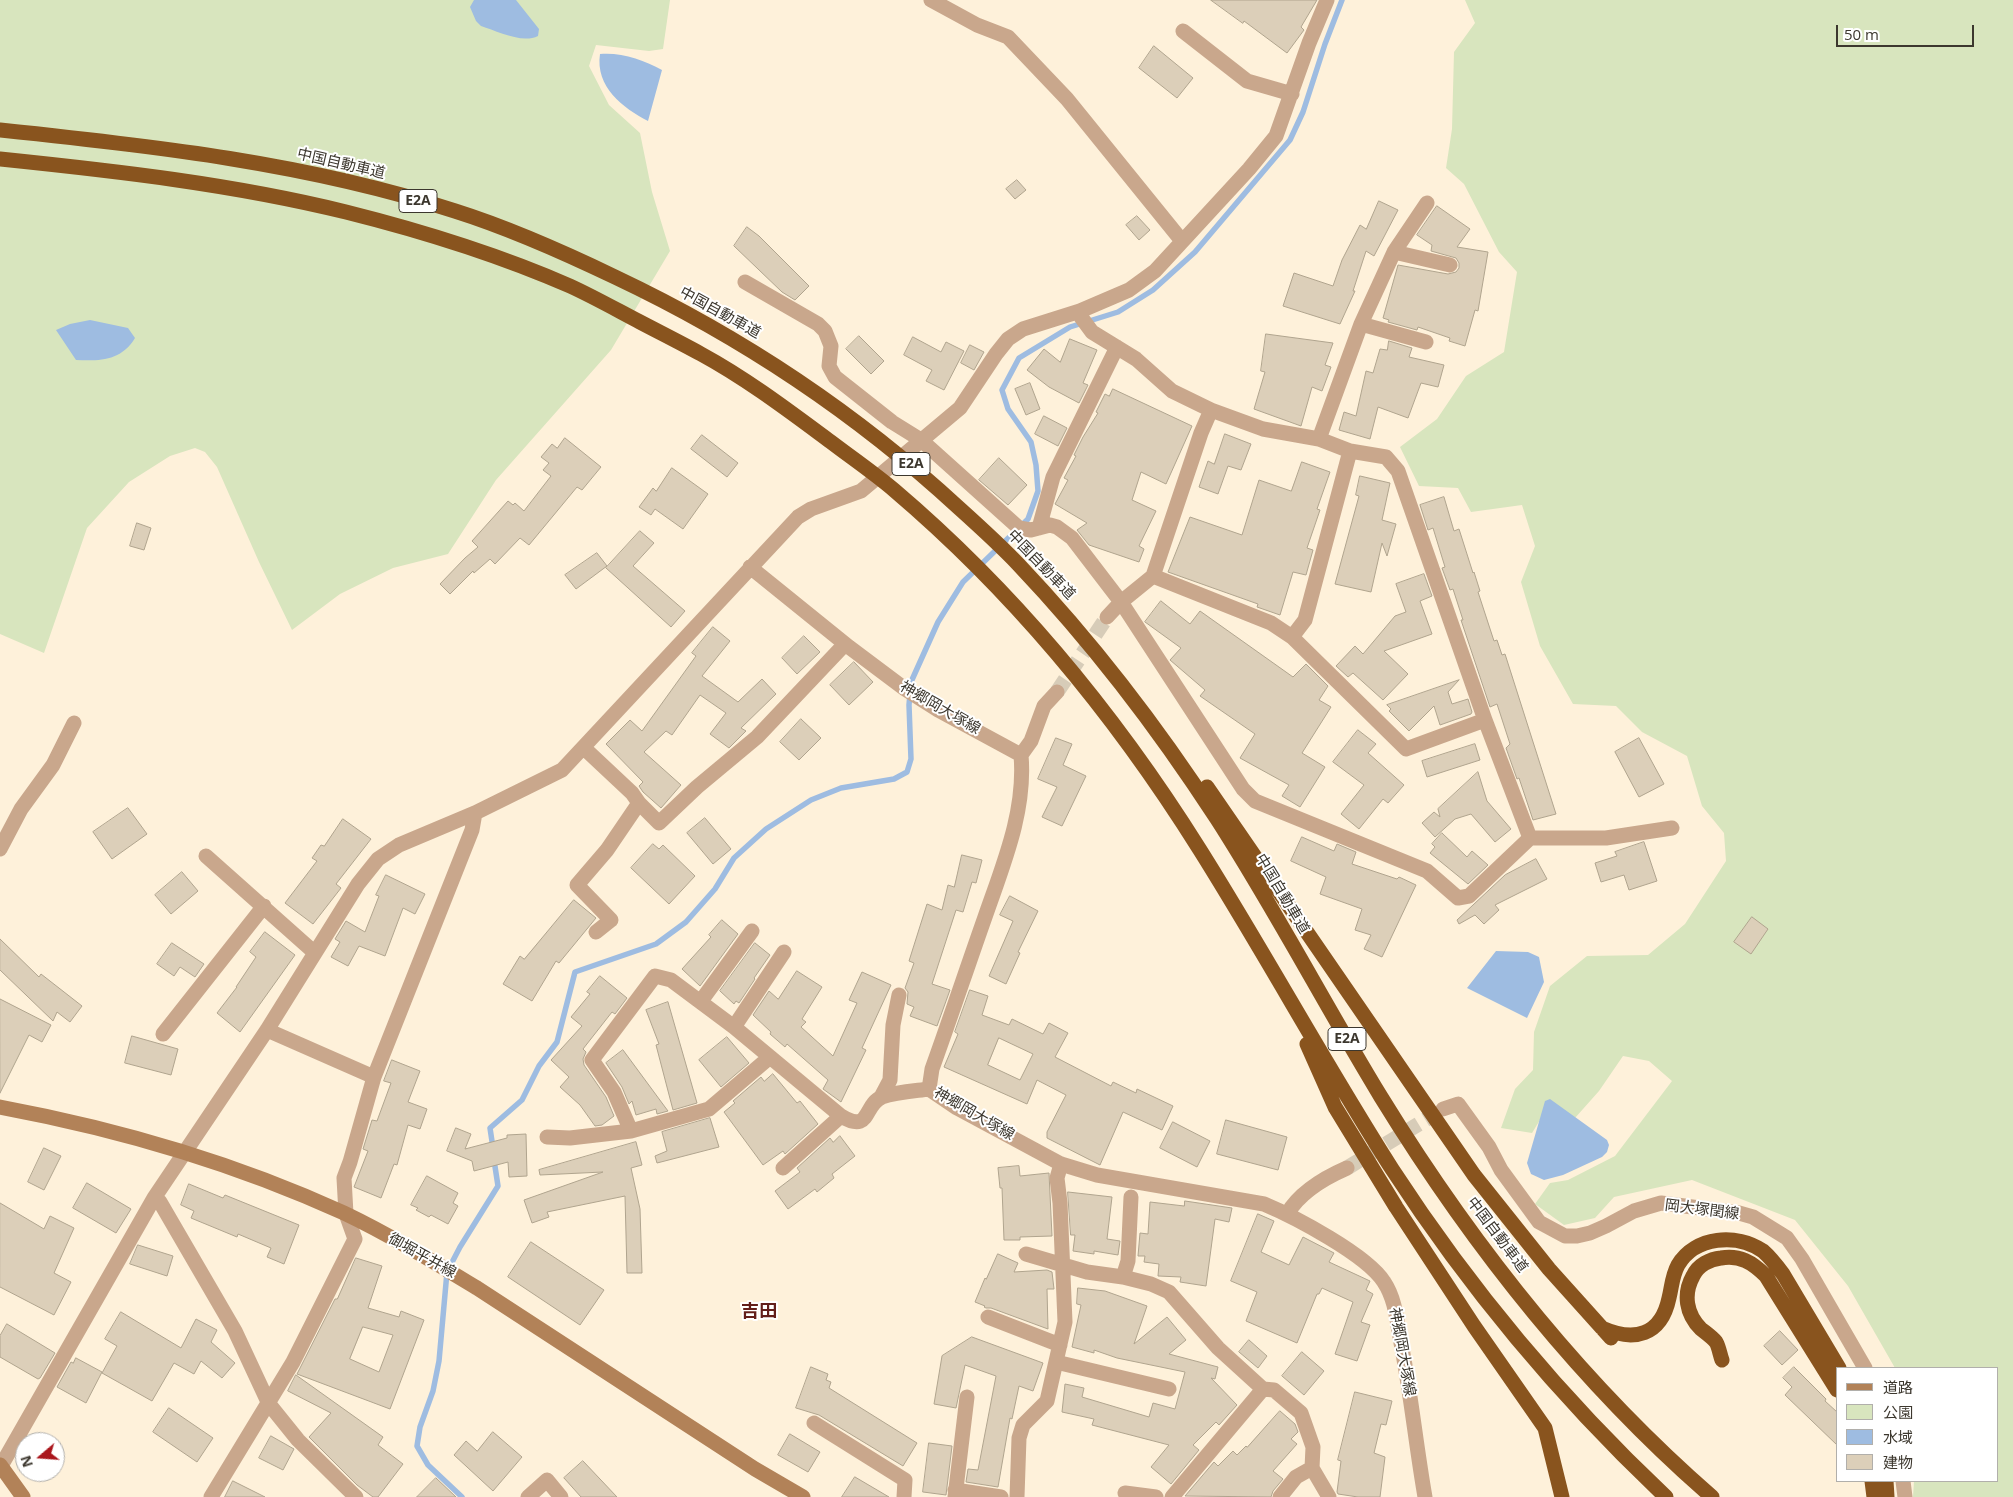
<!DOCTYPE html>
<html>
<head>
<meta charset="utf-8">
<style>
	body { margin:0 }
	#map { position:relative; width:2013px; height:1497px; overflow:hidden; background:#fef1da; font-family:"Open Sans","Noto Sans JP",sans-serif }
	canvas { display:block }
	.legend { position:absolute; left:1836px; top:1367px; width:162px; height:115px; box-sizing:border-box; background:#fff; border:1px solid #b1afab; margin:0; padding:6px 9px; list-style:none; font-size:15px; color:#3c372e }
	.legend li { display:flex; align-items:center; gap:10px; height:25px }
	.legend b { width:25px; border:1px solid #b1afab }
	.north { position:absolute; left:15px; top:1432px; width:50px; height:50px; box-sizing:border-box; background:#fff; border:1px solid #b1afab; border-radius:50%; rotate:252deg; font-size:14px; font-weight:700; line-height:20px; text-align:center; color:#3c372e }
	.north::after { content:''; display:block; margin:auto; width:18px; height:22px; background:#aa161c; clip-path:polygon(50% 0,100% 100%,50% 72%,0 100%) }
	.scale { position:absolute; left:1836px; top:25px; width:138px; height:22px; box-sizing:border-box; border:2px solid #3c372e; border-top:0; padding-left:6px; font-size:15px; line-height:18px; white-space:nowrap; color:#3c372e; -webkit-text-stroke:4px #fff; paint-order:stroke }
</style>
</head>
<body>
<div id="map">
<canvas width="2013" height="1497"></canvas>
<ul class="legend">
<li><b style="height:6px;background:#b28258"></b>道路</li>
<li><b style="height:14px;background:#d8e5be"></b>公園</li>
<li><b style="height:14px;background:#9ebce1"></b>水域</li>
<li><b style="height:14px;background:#dccfb9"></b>建物</li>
</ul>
<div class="north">N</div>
<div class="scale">50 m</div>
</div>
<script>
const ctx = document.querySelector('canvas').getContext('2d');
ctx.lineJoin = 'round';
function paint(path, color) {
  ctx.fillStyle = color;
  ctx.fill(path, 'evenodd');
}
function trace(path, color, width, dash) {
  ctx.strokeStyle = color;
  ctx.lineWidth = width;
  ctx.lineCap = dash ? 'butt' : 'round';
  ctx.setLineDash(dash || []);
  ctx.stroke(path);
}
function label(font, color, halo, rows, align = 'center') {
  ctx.font = font + ' "Open Sans","Noto Sans JP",sans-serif';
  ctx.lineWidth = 4;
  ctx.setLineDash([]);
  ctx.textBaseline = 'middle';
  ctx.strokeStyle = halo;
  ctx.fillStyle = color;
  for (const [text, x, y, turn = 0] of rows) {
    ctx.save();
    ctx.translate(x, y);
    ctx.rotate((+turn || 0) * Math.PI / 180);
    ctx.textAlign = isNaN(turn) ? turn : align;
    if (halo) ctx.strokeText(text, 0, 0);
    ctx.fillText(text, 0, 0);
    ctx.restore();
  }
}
paint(new Path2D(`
	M0,0H670L663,49L649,51L596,45L589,66L609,105L640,133L652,192L670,251L611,350L496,480L448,554L393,568L340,594L292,630L259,562L217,467L205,452L195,448L170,456L129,482L87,528L44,653L0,634Z
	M1465,0H2013V1497H1913L1914,1481H1997V1368H1895L1848,1286L1795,1220L1692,1180L1614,1197L1595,1218L1564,1225L1535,1204L1550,1183L1568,1180L1615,1156L1672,1081L1649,1061L1623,1056L1599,1091L1575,1118L1543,1115L1532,1133L1501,1128L1515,1089L1533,1070L1534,1032L1550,986L1587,956L1648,955L1685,924L1726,861L1724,833L1702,806L1687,756L1642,732L1616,706L1573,704L1540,646L1521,582L1535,546L1522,505L1471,512L1458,488L1419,486L1400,447L1437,419L1466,376L1504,352L1517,272L1499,252L1464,184L1446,168L1452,129L1454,52L1475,23Z`), '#d8e5be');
paint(new Path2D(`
	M474,0H516L539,29L538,36C522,44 497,31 481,26L476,21L470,7Z
	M600,54C621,52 644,60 662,70L648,121C623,108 595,87 600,54Z
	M90,320L128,328L135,338C121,361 100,361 76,360L56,330L70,324Z
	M1496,951L1528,952L1539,957L1544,982L1527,1018L1467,988Z
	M1550,1099L1607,1140L1609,1145L1607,1152L1602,1157L1563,1175L1544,1180L1531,1174L1527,1163L1545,1101Z`), '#9ebce1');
trace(new Path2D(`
	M493,1148L490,1128L522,1100L539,1066L557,1042L575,972L656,944L686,922L715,889L734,858L766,829L811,800L841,788L894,779L907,772L911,759L909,705L911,682L938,622L963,582L1028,519L1038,491L1036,465L1031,442L1008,409L1002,390L1019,358L1070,327L1118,312L1153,290L1195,252L1290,140L1303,112L1325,44L1342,0
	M462,1497L428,1465L417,1446L420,1427L433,1391L439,1361L447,1272L460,1247L498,1186L494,1160`), '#9ebce1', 5.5);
const building = new Path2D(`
	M1211,0H1317L1301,27L1304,30L1287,53L1244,21L1243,23Z
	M1154,46L1193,78L1177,98L1139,68Z
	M1017,180L1026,190L1015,199L1006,189Z
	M1379,201L1398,210L1374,256L1366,251L1353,291H1355L1340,324L1283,306L1294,273L1333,286L1342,260L1360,225L1366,229Z
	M1437,206L1470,229L1457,247L1488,252L1478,311L1475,310L1465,346L1449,341L1450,338L1418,327L1417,330L1388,322L1389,320L1383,318L1398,265L1448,274L1456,272L1459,268V263L1456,258L1431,251L1432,245L1417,235Z
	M1137,216L1150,230L1139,240L1126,225Z
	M747,227L759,236L809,286L795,300L782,292L734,246Z
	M1266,334L1333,343L1325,365L1331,367L1322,391L1312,387L1301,426L1254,409L1265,372L1261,371Z
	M859,336L884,361L871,374L846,349Z
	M913,337L941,352L946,342L964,351L944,390L926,381L932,370L904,355Z
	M1070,339L1097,350L1083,383L1088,385L1079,403L1049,387L1027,370L1044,349L1060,362Z
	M1389,341L1412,348L1409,357L1444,365L1438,387L1421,383L1408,418L1378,407L1370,439L1339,430L1344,412L1356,416L1366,371L1373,373L1380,349L1387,350Z
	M970,345L984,352L974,370L961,363Z
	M1030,383L1040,409L1026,415L1015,389Z
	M1113,389L1192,426L1166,484L1141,472L1132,500L1156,511L1139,546L1144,549L1139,562L1089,545L1077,530L1087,523L1055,504L1068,480L1064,478L1076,456L1074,455L1083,437L1098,413L1096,412L1105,394L1109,396Z
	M1044,416L1067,428L1058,446L1035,434Z
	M1225,434L1251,444L1241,470L1228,466L1218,494L1199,487L1208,461L1214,464Z
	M702,435L738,463L727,477L691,449Z
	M565,438L601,467L582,490L577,487L529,545L520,538L495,564L490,559L474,573L473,571L450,594L440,584L465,558L478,547L472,541L508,501L513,505L515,503L524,511L551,476L543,470L549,463L541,457L552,444L557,448Z
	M999,458L1027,485L1008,505L979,480Z
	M1302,462L1330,472L1317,509L1320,510L1307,548L1313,550L1306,575L1293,572L1280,615L1257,607L1258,604L1168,572L1190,517L1242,535L1259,480L1291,491Z
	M672,468L708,494L683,529L655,509L651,515L639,507L653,488L656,491Z
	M1360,476L1390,483L1382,520L1396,524L1387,556L1382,543L1371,592L1335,584L1359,496L1356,495Z
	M1444,497L1454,531L1459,529L1473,573L1474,572L1480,591L1478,592L1494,641L1497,640L1502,655L1505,654L1556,814L1533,820L1519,778L1517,779L1506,748L1510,744L1497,704L1490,707L1461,620H1463L1453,589L1450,590L1442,568L1445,567L1433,528L1428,530L1420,505Z
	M137,523L151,528L144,550L130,546Z
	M640,531L654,543L633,566L685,611L671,627L606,568Z
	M597,553L607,566L576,589L565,575Z
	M1424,574L1432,596L1420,601L1432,634L1384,651L1408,674L1383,700L1353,673L1348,677L1336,666L1355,646L1363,654L1395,616L1406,612L1396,584Z
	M1161,601L1190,624L1200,611L1293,677L1306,664L1328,686L1319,700L1331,707L1302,753L1325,767L1300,807L1282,796L1289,785L1240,758L1255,734L1200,696L1205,690L1170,660L1181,648L1145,622Z
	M713,627L730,641L702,676L738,702L762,679L776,694L741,728L746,731L729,748L710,734L726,713L700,695L672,735L666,731L644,752L681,785L661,808L643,792L639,786L643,782L606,744L630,720L642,731L696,656L692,653Z
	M804,636L820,652L797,674L782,658Z
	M854,662L873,682L849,705L830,685Z
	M1459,680L1448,692L1452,704L1468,699L1472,712L1471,714L1440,725L1434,706L1409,731L1389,711L1391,709L1387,705Z
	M801,719L821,738L799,760L780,742Z
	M1358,730L1376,744L1368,753L1404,785L1388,803L1383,799L1359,829L1341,814L1364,785L1333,762Z
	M1056,738L1072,744L1063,765L1086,776L1062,826L1042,817L1057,787L1038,779Z
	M1639,738L1664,784L1639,797L1615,752Z
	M1475,744L1480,760L1427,777L1422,761Z
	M1478,772L1487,801L1511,829L1495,842L1471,814L1455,819L1435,837L1422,823L1434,812L1440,817L1438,809Z
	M128,808L147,834L112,859L93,832Z
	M705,818L731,849L713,864L687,833Z
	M343,819L371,839L336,884L341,888L313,924L285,903L317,861L312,858L321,845L324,846Z
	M1442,833L1467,857L1472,851L1488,865L1468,884L1430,853L1435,847L1432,844Z
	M1302,837L1334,851L1337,844L1356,852L1352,864L1397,879L1399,877L1416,885L1382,957L1364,949L1371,935L1355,930L1362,909L1320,894L1326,877L1291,861Z
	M1644,842L1657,881L1629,890L1624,875L1601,882L1595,863L1617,856L1615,852Z
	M653,844L659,849L663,845L695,876L669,904L631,868Z
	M962,855L982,860L976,883L972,882L963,912L956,910L932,984L950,990L937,1026L910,1016L914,1007L907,1004L908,992L905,988L914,963L909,961L927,904L942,910L948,885L954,887Z
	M1536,859L1547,879L1495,905L1499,910L1484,924L1475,915L1459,924L1457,920L1505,875Z
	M182,872L198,891L171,914L155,895Z
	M386,875L425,894L415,914L403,908L385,956L359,946L348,966L331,957L340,942L335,939L346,921L365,932L379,896L376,895Z
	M1010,896L1038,911L1018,952L1020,953L1006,984L989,976L1013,921L1000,915Z
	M574,900L596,918L559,963L556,961L532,1001L503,984L520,956L524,959Z
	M1752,917L1768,929L1751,954L1734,942Z
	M722,920L738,934L700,986L682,969L711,937L709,935Z
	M265,932L295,955L240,1032L217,1013L237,987H236L256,957L250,952Z
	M0,939L39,977L41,974L82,1006L70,1022L57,1012L53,1021L0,970Z
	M172,943L204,964L195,977L180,967L174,976L157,964Z
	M755,943L770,955L754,978L755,979L739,1003L736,1001L734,1004L720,991Z
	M797,971L822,987L802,1019L806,1022L801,1027L833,1056L857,1003L849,1000L862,972L891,985L862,1048L866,1050L841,1102L823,1089L828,1080L787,1044L785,1047L770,1034L771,1032L753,1015L769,991L778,999Z
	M600,976L627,998L615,1014L612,1012L583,1049L586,1052L583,1059L584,1065L606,1097L614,1116L602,1125L595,1126L580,1105L560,1087L569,1077L551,1060L582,1026L571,1017L590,994L587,992Z
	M970,990L988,996L982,1015L1009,1025L1012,1019L1043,1034L1049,1023L1068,1033L1055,1057L1111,1086L1113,1082L1136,1093L1137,1089L1173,1106L1162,1130L1123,1112L1100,1165L1047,1138V1132L1066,1095L1037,1080L1027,1104L944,1067L958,1034L955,1032ZM999,1038L1033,1054L1020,1080L988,1065Z
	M0,999L51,1025L42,1042L29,1035L0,1093Z
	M668,1002L697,1103L673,1110L656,1045L659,1044L646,1010Z
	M132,1036L178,1049L171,1075L125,1063Z
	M727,1037L749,1063L721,1087L699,1060Z
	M623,1050L665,1107L668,1111L657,1114L656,1109L636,1115L632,1101L629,1104L622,1087L606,1063Z
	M392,1060L420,1071L408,1102L427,1109L420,1129L408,1125L397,1165L394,1164L381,1198L354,1187L368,1151L363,1149L372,1120L377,1121L391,1083L384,1081Z
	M773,1074L797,1103L800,1101L818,1124L785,1154L783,1151L763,1165L724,1112L735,1103L733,1101L761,1077L764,1081Z
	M710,1118L719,1147L657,1163L655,1156L667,1151L662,1132Z
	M1226,1120L1287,1137L1278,1170L1217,1154Z
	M1173,1122L1210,1141L1197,1167L1160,1148Z
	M456,1128L471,1134L465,1149L507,1138V1135L526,1134L527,1176L509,1177L508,1162L474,1171L472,1161L447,1151Z
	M840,1136L855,1156L832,1174L834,1178L817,1192L815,1189L788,1209L775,1191L800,1172L797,1168L830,1138L833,1142Z
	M636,1142L642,1165L631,1168L640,1209L642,1273H627L625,1196L547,1212L549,1217L532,1223L524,1200L603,1172L540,1175L539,1170Z
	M44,1148L61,1156L44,1190L28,1182Z
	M1019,1166L1020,1176L1049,1173L1052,1236L1020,1237V1240H1004L1002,1188H1000L998,1168Z
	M427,1176L458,1193L453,1203L458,1206L448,1224L431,1215L429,1217L416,1210L418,1208L411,1205Z
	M87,1183L131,1209L116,1233L73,1208Z
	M189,1184L223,1198L225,1195L299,1225L284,1264L267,1257L271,1248L238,1234L237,1237L191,1218L194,1211L181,1205Z
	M1068,1192L1112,1197L1107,1239L1120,1241L1118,1255L1094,1251V1254L1073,1251L1075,1235H1071Z
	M1185,1201L1232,1208L1229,1222L1215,1219L1206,1286L1180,1282L1181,1277L1158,1276L1159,1264L1144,1262L1145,1256H1138L1140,1233L1148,1234L1150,1202L1184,1206Z
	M0,1203L44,1229L50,1216L74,1228L54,1273L71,1282L54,1315L0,1287Z
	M1258,1214L1274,1221L1261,1252L1289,1265L1303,1237L1334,1253L1329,1262L1370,1281L1366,1290L1373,1294L1361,1322L1370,1325L1357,1361L1335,1354L1353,1302L1322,1288L1319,1294H1317L1297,1343L1246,1321L1257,1292L1231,1281Z
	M531,1242L604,1290L580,1325L508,1277Z
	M138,1245L173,1256L167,1276L130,1264Z
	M998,1254L1018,1263L1014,1272L1047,1270L1052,1272L1054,1289H1047L1048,1329L991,1308H986L984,1307L985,1306L975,1302L985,1278L986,1279Z
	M356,1258L382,1266L368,1308L399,1317L401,1311L424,1320L390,1409L297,1374L335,1299H337ZM363,1327L393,1335L379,1372L350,1359Z
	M1078,1288L1105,1291L1147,1306L1134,1344L1167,1317L1186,1340L1169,1354L1218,1367L1215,1379L1211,1378L1237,1405L1219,1425L1216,1422L1193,1445L1199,1450L1171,1484L1151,1467L1169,1445L1092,1425L1094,1419L1062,1412L1065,1384L1084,1388L1082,1397L1149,1417L1153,1403L1175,1409L1185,1372L1117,1358L1094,1350V1353L1072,1347L1081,1305L1077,1304Z
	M121,1312L181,1348L196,1319L217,1330L211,1342L235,1363L222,1378L201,1361L194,1374L174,1363L152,1401L102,1373L117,1346L105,1339Z
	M7,1324L55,1353L40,1378L38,1379L0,1357V1336Z
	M1780,1331L1798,1350L1782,1365L1764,1346Z
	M972,1337L1043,1363L1033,1391L1019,1386L1012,1419L1010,1418L998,1487L966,1482L968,1469L978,1470L996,1376L965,1365L956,1408L934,1404L942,1356Z
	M1249,1340L1267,1356L1258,1368L1239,1352Z
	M1302,1352L1324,1371L1304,1395L1282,1376Z
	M76,1358L102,1372L86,1403L57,1387L71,1362L73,1363Z
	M811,1367L828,1374L826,1380L831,1382L829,1388L917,1443L903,1466L819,1415L796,1408Z
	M1794,1367L1826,1399L1825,1401L1837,1412V1445L1785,1395L1792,1387L1783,1378Z
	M296,1375L383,1437L378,1445L403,1464L378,1497H373L357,1485L309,1437L331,1413L288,1391Z
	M1355,1392L1392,1401L1386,1425L1381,1424L1374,1453L1385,1457L1380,1497H1358L1338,1494L1337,1492L1341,1461L1338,1460Z
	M169,1408L213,1438L197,1462L153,1432Z
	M1280,1411L1295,1424L1298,1432L1291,1439L1297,1444L1273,1471L1283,1479L1273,1491L1271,1497L1185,1496L1214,1462L1218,1466L1233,1451L1237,1455L1246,1446L1247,1447Z
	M493,1432L522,1457L493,1491L454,1455L466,1441L477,1451Z
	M790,1434L820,1452L808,1472L778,1455Z
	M271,1436L294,1449L283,1470L259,1458Z
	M929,1443L952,1446L946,1495L923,1492Z
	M583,1461L617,1497H581L564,1478Z
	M855,1477L889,1497H842Z
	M436,1478L456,1497H417Z
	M233,1481L265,1497H225Z`);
paint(building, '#dccfb9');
trace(building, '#b0a48e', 1);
trace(new Path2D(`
	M1057,692L1107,617
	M1347,1168L1443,1109`), '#d7ccb8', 15, [15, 8]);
trace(new Path2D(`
	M931,0L977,25L1008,37L1067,99L1182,241
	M1183,31L1247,81L1292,94
	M1394,252L1450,265
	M745,282L818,324L825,331L831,346L829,366L835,377L892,422L921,440L1019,528L1031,530L1050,525L1057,527L1072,538L1121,602L1243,789L1255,801L1427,871L1458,898L1469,896L1530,838H1606L1672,828
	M1080,311L1081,317L1092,332L1136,359L1172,391L1211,410L1263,429L1319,439L1350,451L1305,620L1292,637
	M1361,324L1426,342
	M1319,439L1361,324L1394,252L1427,203
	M1350,451L1386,457L1398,471L1485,720L1530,838
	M1039,528L1053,477L1117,347
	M750,567L849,647L905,689L938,710L1021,755C1026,811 1003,865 985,917C967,968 950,1019 932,1069L929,1089
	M1153,576L1201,433L1211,410
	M1107,617L1121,602L1153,576L1271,623L1292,637L1406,749L1485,720
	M584,748L632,793L639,803L607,850L577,885L611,920L596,932
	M1021,755L1031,741L1044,706L1057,692
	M639,803L659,823L697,787L757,737L845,644
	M0,849L21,809L53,765L74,723
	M206,856L315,953
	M784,952L734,1027L841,1116C871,1134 863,1105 882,1097C896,1092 914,1091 929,1089
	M701,1001L752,931
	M734,1027L671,980L655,976L592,1060L614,1092L631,1131L709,1109L770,1057
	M267,1030L374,1077
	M163,1034L264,906
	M929,1089L957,1108L1061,1164L1097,1175L1264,1204C1295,1217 1367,1255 1384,1282C1396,1300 1397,1323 1401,1343C1411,1394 1416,1446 1425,1497
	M881,1097L890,1080L893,1025L899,995
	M1443,1109L1458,1104L1489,1147L1501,1170L1539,1222L1565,1236H1577L1590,1233L1606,1226L1634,1211L1661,1203L1739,1213L1753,1217L1766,1225L1787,1238L1802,1259L1865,1368
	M547,1137L570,1138L631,1131
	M783,1168L841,1116
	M154,1198L160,1202L235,1331L269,1404L298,1440L356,1497
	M1287,1214C1300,1192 1324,1178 1347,1168
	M1026,1254L1087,1272L1123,1277L1151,1284L1169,1292L1218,1348L1263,1389L1274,1390L1301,1413L1313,1447L1312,1468L1329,1497
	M1123,1277L1128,1261L1131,1197
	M988,1317L1060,1345
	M1056,1362L1169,1389
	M814,1423L905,1480L904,1497
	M1,1466L154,1198L267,1030L358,884L378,859L399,845L475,813L562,770L798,517L811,509L861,491L960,408L996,354L1008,339L1023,329L1080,311L1129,290L1155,271L1249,169L1276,136L1309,43L1327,0
	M1903,1481L1905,1497
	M955,1490L1001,1497
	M1125,1493L1156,1497
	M211,1497L293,1362L355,1239L346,1214L344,1178L350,1162L374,1077L472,830L475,813
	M528,1497L547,1480L561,1497
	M955,1497L967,1397
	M1017,1497L1019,1438L1023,1425L1047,1401L1065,1322L1060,1203L1057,1178L1061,1164
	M1172,1497L1263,1389
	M1280,1497L1296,1477L1312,1468`), '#c9a78c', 15);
trace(new Path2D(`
	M0,1107C118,1129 235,1163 344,1213C390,1235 434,1262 477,1288L755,1469L803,1497
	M0,1465L23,1497`), '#b28258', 15);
trace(new Path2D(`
	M0,130C153,146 307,163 455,211C509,228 563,252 615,277C742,337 856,413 959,508C979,526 999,544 1018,564C1092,642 1158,728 1217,819C1275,909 1325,1005 1381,1097C1472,1245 1581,1383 1712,1497
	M0,159C116,171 232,184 346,212C422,231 499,255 570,286C594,297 617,310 640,322C661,333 681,343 701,354C747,379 789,411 831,442C852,458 874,473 894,490C1014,592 1116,716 1200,850C1266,955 1325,1064 1392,1169C1470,1289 1562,1399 1666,1497
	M1207,787L1474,1175L1549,1269L1611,1338
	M1307,1044L1335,1107L1396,1207L1474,1326L1545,1428L1562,1497
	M1602,1328C1634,1342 1661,1336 1669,1298C1672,1286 1672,1276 1678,1265C1695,1236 1737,1233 1763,1251C1771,1258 1777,1266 1783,1274L1839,1368
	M1722,1360C1720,1355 1719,1347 1716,1342C1712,1337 1706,1333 1701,1329C1686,1314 1683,1294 1693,1276C1698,1265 1710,1259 1721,1258C1740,1255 1752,1262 1766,1276L1837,1390
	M1872,1481L1874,1497
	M1886,1481L1887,1497`), '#89541e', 15);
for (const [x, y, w] of [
	[418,201,38],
	[911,464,38],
	[1347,1039,38]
]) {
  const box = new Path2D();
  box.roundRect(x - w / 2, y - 11.5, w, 23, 4);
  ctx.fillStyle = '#fff';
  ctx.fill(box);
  trace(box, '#3c372e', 1);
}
label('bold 14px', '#3c372e', null, [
	["E2A",418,201],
	["E2A",911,464],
	["E2A",1347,1039]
]);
label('15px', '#3c372e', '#fff', [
	["中国自動車道",341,164,13],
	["中国自動車道",720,313,29],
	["中国自動車道",1041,565,46],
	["神郷岡大塚線",940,708,30],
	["中国自動車道",1282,894,59],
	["神郷岡大塚線",974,1114,30],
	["岡大塚閏線",1702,1210,7],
	["中国自動車道",1497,1235,53],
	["御堀平井線",422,1256,29],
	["神郷岡大塚線",1402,1352,80]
]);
label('bold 18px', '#631e1b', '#fff', [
	["吉田",759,1312]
]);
</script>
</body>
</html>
